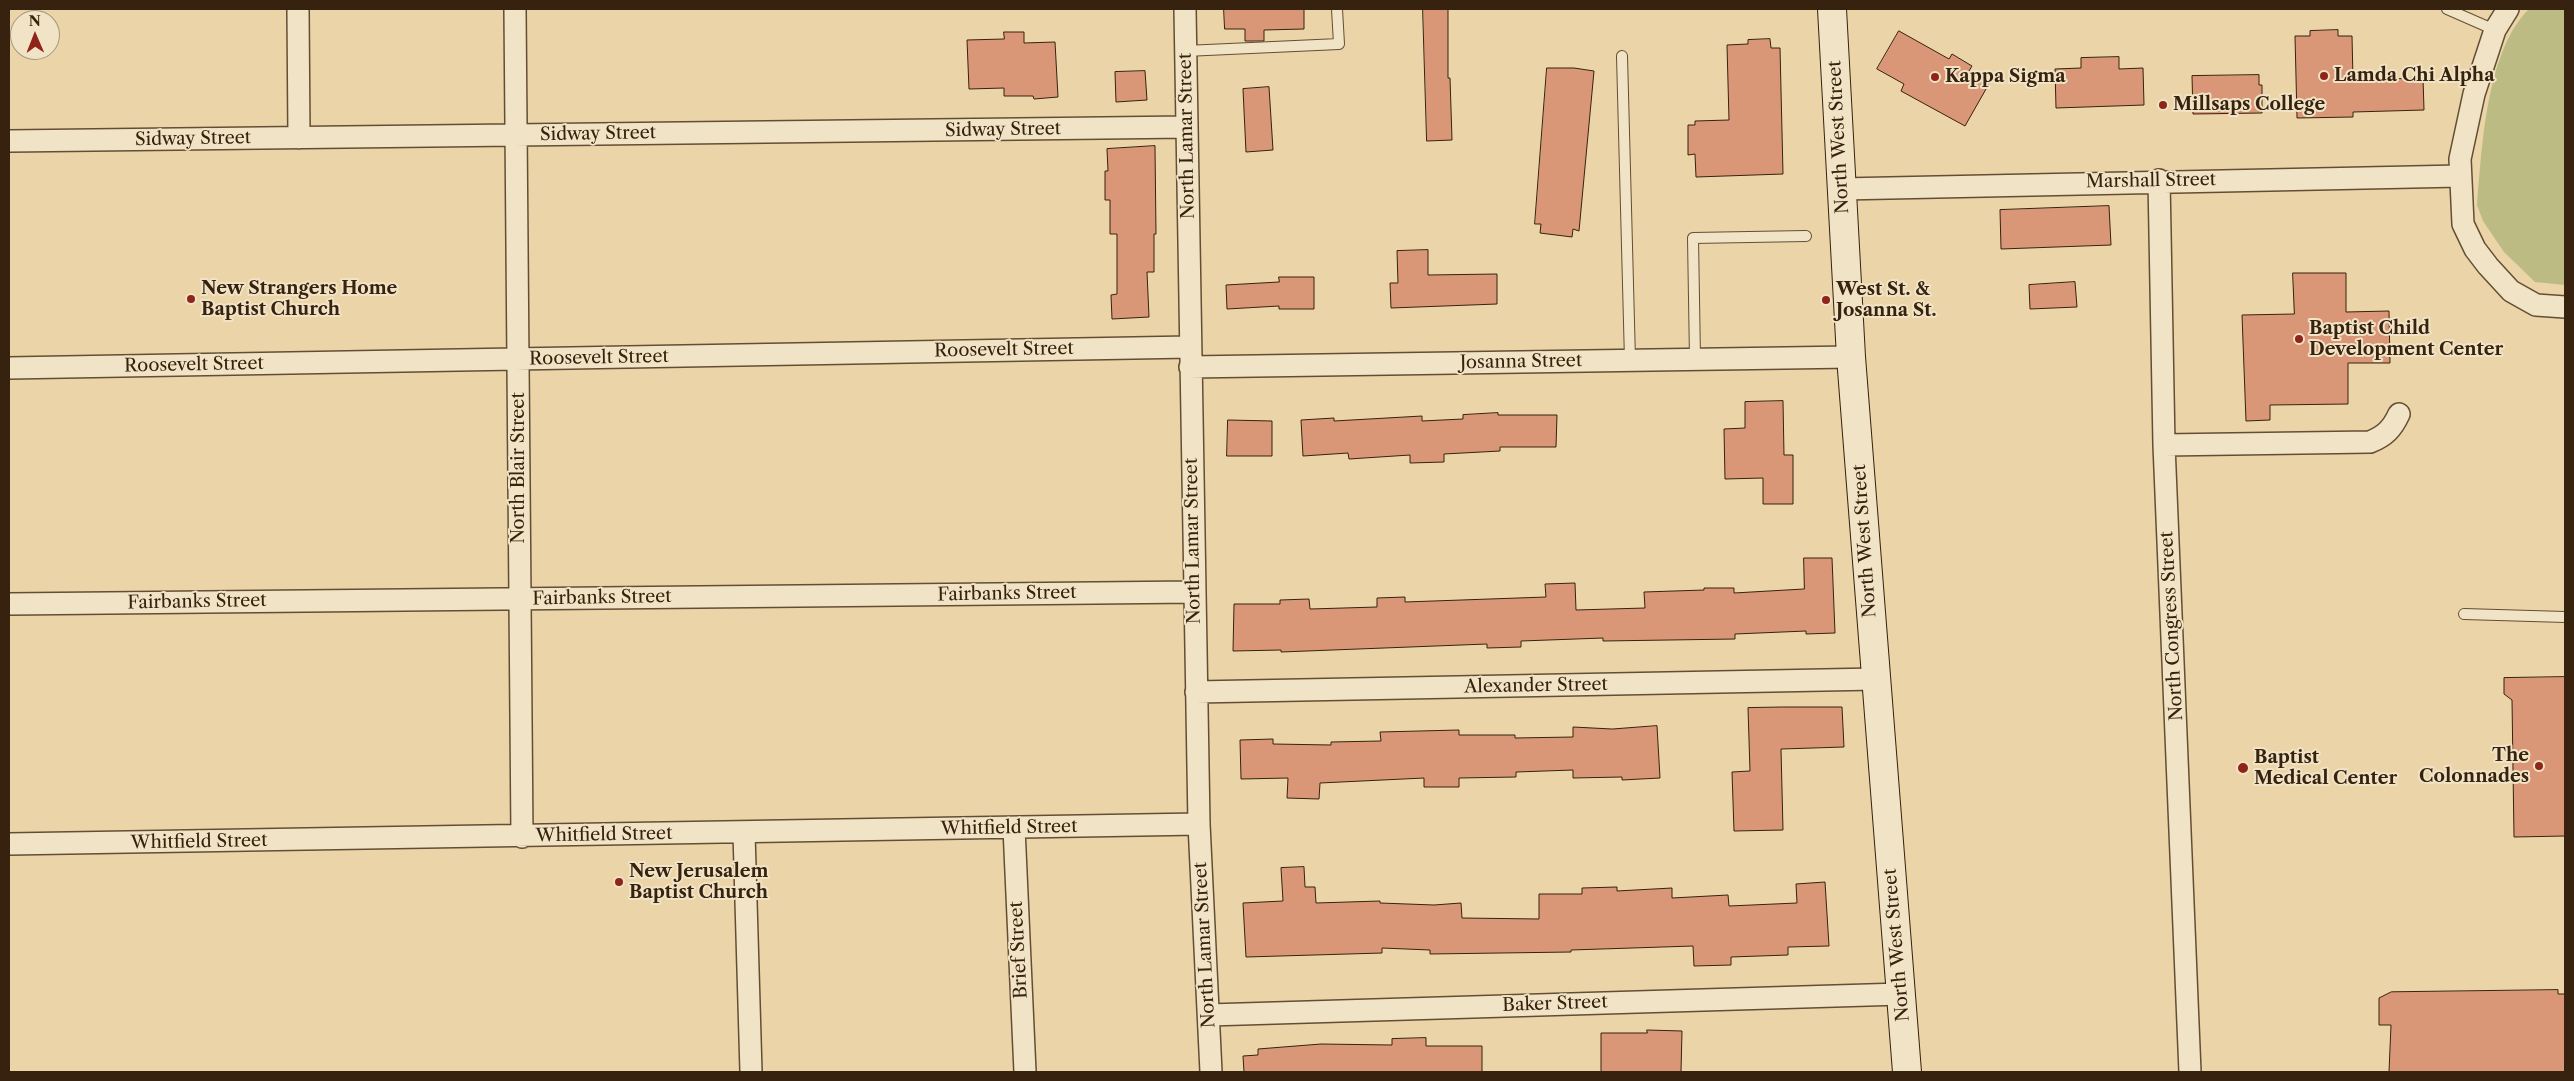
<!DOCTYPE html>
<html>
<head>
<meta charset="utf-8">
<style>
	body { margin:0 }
	#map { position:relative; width:2574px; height:1081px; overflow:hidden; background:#ead4a8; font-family:"Libre Caslon Text",serif }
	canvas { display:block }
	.frame { position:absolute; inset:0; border:10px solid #36220e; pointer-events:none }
	.north { position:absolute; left:10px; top:10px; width:50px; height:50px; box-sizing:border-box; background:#f1e3c6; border:1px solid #a6967c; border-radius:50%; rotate:359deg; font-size:14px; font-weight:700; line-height:20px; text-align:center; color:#36220e }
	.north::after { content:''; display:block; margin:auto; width:18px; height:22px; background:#8f2418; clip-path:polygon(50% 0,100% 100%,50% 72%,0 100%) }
</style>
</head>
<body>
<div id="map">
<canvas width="2574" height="1081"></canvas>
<div class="frame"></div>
<div class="north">N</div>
</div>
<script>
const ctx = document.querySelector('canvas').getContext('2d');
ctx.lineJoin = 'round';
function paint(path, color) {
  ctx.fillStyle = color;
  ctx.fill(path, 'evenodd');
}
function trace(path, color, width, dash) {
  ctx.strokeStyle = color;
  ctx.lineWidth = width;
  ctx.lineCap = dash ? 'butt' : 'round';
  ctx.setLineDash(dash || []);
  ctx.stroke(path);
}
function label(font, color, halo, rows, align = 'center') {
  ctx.font = font + ' "Libre Caslon Text",serif';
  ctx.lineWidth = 4;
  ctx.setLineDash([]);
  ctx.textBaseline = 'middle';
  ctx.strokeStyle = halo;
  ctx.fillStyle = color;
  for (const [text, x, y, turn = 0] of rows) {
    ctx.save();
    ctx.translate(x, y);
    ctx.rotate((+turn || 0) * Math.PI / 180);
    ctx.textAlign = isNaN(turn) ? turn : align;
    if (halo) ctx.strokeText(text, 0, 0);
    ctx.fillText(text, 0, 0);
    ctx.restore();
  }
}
paint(new Path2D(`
	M2529,9H2565V285L2535,282L2504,252L2483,221L2477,205C2482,147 2486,51 2529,9Z`), '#bcbb84');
const building = new Path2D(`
	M1224,9H1304V29L1264,30V41H1245V29H1225Z
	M1423,9H1448V78H1450L1452,140L1427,141Z
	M2338,30V36H2352L2353,80L2423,78L2424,110L2353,112V117L2297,118L2295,36H2310V31Z
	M1899,31L1949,59L1952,54L1972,66L1969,71L1990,82L1965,126L1901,91L1904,84L1877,69Z
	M1004,32H1024V43L1055,42L1058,97L1034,99L1033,96H1004V88L969,89L967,40L1004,39Z
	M1770,39L1771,48H1780L1783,174L1696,177L1695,154L1688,155V125H1695V121L1729,120L1727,45L1748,44V40Z
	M2119,57V69L2143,68L2144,105L2056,108L2055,69L2081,68V58Z
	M1547,68H1574L1594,71L1579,231L1573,229L1572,237L1540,233L1541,224H1535Z
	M1145,71L1147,100L1116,102L1115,72Z
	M2259,75V85H2262V113L2193,114L2192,76Z
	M1269,87L1273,150L1246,152L1243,89Z
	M1155,146L1156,234H1154V272H1147L1149,317L1112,319L1111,295L1117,294V234H1110V200H1105V171H1108L1107,149Z
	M2109,206L2111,245L2001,249L2000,210Z
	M1428,250V275L1497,274V304L1391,308L1390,283H1398L1397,251Z
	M2293,273H2346V312L2389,311L2390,363H2348V404L2270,405V420L2246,421L2242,315L2294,314Z
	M1279,277H1314V309H1279V306L1227,309L1226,285L1279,282Z
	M2075,282L2077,307L2030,309L2029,285Z
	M1783,401L1784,455H1793V504H1763V478L1725,479L1724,429L1745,428V402Z
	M1498,413V415H1557L1556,447H1500V451L1444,454V462L1410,463V455L1349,459L1348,453L1303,456L1301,420L1334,418V421L1422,416V421L1463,419V415Z
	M1228,420L1272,421V456H1227Z
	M1804,558H1832L1835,633L1806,634V631L1735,634V639L1603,641V638L1521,641V647L1487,648V644L1281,652V650L1233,651L1234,604H1280V600L1309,599L1310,609L1377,607V598L1405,597V602L1546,597L1545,584L1575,583L1576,610L1645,608L1644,592L1704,590V588H1734V593L1804,589Z
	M2565,677V836L2514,837L2512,700L2504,694V678Z
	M1782,707H1842L1844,747L1781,749L1783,830L1734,831L1732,772L1750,771L1748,708Z
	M1657,726L1660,778L1622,780V777L1573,778V770L1516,772V777L1459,778V787H1424V778L1320,783L1319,799L1287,798L1288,778L1241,779L1240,740L1273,739V744L1331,745V742L1381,741L1380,732L1459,730V735H1515V738L1573,737V727L1612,729Z
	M1304,867L1305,887H1315L1316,903L1380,901V903L1434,905L1461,903L1462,918L1539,919V894H1582V888L1617,887V891L1672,888V898L1728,895L1729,906L1797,903L1796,884L1825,882L1829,946L1788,947V955L1731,957V965L1694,966L1693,946L1571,950V952L1430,954V950L1382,948V953L1246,957L1243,903L1283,901L1281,868Z
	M2558,990V994H2565V1072H2389L2391,1025H2379V998L2391,992Z
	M1647,1030L1682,1031L1681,1072H1601V1033H1647Z
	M1426,1038V1046H1482V1072H1244L1243,1056L1258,1055V1049L1321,1044L1392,1045V1039Z`);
paint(building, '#da9778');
trace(building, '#36220e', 1);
const lane = new Path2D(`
	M2447,9L2495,30
	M1185,51L1339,44L1337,9
	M1622,56L1630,360
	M1695,359L1693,238L1806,236
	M2464,614L2565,617`);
const street = new Path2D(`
	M298,9L299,138
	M515,9L522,837
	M1185,9L1199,824L1211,1072
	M2508,9L2495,30L2474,94L2460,159L2463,224L2475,249L2488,266L2511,291L2536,305L2565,307
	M9,141L1187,127
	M2159,180L2164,445L2190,1072
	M1842,189L2460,176
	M1190,367L1851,357
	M9,368L1190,347
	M2164,445L2370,442C2385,436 2392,429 2399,414
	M9,604L1194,592
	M1196,692L1876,679
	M1014,828L1025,1072
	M744,833L751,1072
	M9,844L1199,824
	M1209,1015L1901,994`);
const secondary = new Path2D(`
	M1832,9L1851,357L1907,1072`);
trace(lane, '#634e34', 12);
trace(street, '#634e34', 24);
trace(secondary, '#36220e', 30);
trace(lane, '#f1e3c6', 10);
trace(street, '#f1e3c6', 21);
trace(secondary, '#f1e3c6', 28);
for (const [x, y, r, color] of [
	[2324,76,5,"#8f2418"],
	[1935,77,5,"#8f2418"],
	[2163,105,5,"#8f2418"],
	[191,299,5,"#8f2418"],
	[1826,300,5,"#8f2418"],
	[2299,339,5,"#8f2418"],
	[2539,766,5,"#8f2418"],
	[2243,768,6,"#8f2418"],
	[619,882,5,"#8f2418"]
]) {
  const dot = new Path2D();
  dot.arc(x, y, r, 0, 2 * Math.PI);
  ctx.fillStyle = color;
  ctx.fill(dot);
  trace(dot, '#f1e3c6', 2);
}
label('bold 18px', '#36220e', '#f1e3c6', [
	["Lamda Chi Alpha",2334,76],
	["Kappa Sigma",1945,77],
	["Millsaps College",2173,105],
	["New Strangers Home",201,289],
	["Baptist Church",201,310],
	["West St. &",1836,290],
	["Josanna St.",1836,311],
	["Baptist Child",2309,329],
	["Development Center",2309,350],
	["The",2529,756,"right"],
	["Colonnades",2529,777,"right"],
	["Baptist",2254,758],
	["Medical Center",2254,779],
	["New Jerusalem",629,872],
	["Baptist Church",629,893]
], 'left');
label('18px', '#36220e', '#f1e3c6', [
	["Sidway Street",1003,130,-1],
	["Sidway Street",598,134,-1],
	["North Lamar Street",1187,136,-91],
	["North West Street",1839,137,-93],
	["Sidway Street",193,139,-1],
	["Marshall Street",2151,181,-1],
	["Roosevelt Street",1004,350,-1],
	["Roosevelt Street",599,358,-1],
	["Josanna Street",1521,362,-1],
	["Roosevelt Street",194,365,-1],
	["North Blair Street",519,468,-90],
	["North Lamar Street",1193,541,-91],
	["North West Street",1865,541,-94],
	["Fairbanks Street",1007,594,-1],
	["Fairbanks Street",602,598,-1],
	["Fairbanks Street",197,602,-1],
	["North Congress Street",2172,626,-93],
	["Alexander Street",1536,686,-1],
	["Whitfield Street",1009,828,-1],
	["Whitfield Street",604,835,-1],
	["Whitfield Street",199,842,-1],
	["North Lamar Street",1205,945,-93],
	["North West Street",1897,945,-95],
	["Brief Street",1019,950,-93],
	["Baker Street",1555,1004,-2]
]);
</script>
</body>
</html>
